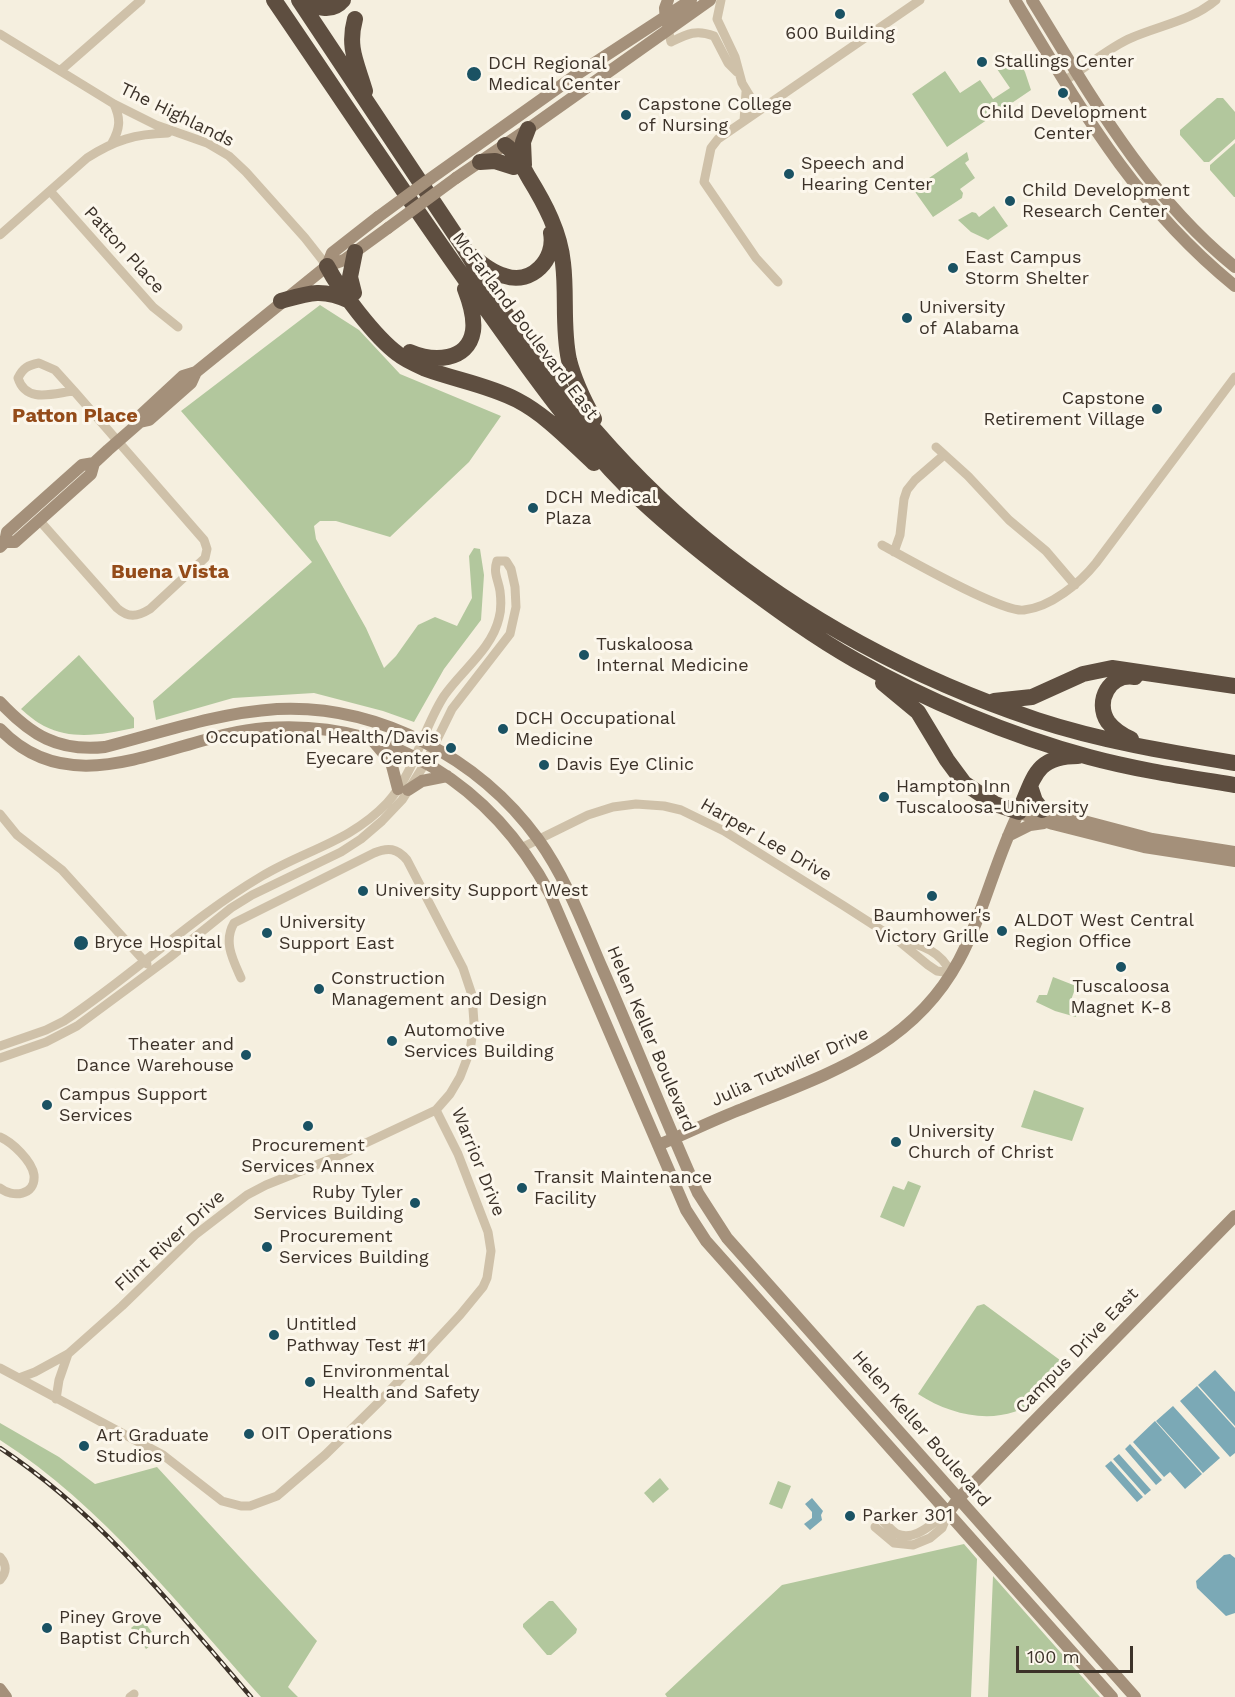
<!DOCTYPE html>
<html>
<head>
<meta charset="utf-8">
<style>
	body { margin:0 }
	#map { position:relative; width:1235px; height:1697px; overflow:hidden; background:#f5efdf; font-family:"Work Sans",sans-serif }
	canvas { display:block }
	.scale { position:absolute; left:1016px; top:1646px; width:117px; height:27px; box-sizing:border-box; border:3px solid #3c3229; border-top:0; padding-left:8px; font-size:18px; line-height:21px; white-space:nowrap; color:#3c3229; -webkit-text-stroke:4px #fcf7ec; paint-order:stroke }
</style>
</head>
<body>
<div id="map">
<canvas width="1235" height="1697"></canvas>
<div class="scale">100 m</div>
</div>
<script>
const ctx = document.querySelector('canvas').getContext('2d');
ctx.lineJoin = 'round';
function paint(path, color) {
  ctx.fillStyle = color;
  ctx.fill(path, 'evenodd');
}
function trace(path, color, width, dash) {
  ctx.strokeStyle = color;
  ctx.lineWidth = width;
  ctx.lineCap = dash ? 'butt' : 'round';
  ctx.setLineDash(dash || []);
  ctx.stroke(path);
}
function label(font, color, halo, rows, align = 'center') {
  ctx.font = font + ' "Work Sans",sans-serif';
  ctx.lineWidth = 6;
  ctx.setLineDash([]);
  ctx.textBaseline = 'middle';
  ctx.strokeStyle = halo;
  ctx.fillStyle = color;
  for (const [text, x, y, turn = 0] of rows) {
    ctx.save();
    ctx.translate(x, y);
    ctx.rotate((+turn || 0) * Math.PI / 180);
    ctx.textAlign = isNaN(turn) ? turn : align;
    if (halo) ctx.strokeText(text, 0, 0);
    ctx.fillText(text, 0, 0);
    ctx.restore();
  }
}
paint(new Path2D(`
	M1016,55L1025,72L1031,90L947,147L912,94L945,71L960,93L980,80L993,99L1010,88L997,69Z
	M1217,98H1223L1235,112V139L1209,162H1204L1180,135V130Z
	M1235,143V197H1234L1210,170V165Z
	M967,152L969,160L965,163L975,178L960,189L963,193L962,198L933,217L913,189Z
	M994,206L1008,226L988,240L971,232L958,220L972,212L976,213L979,217Z
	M320,305L359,330L400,374L501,416L469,462L390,537L336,521H320L314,526L316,539L366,628L384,668L396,656L418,625L435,617L457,626L472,598L469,556L474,548L480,549L484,575L481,620L444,669L414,722L383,711L314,693L233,698L156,720L153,701L312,562L181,411Z
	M79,655L134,718V728C104,734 74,741 44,726C36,722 28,715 21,709Z
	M1053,977L1076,986L1070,1003L1077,1011L1076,1017L1055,1011L1036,1002L1039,995H1047Z
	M1034,1090L1084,1108L1072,1141L1021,1127Z
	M908,1181L921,1186L904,1227L880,1217L893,1186L904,1190Z
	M984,1304L1068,1366C1060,1377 1052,1389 1041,1398C1003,1427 955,1418 918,1394L977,1306Z
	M0,1423L59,1457L95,1484L157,1467L317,1641L288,1687L298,1697H261C180,1607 103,1506 0,1440Z
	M660,1478L669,1489L653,1503L644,1493Z
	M778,1481L791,1486L782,1509L769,1504Z
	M964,1544L977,1559L971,1697H667L665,1694L782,1585Z
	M993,1576L1100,1697H988Z
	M549,1601H553L577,1629L576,1633L551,1655H547L523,1627V1624Z
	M142,1619L158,1640L146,1649L131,1628Z`), '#b2c79d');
paint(new Path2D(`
	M1215,1370L1235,1392V1426L1198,1385Z
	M1197,1386L1235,1428V1453L1230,1457L1180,1401Z
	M1173,1406L1220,1458L1203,1473L1156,1421Z
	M1155,1421L1202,1474L1185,1489L1170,1472L1164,1477L1133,1442Z
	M1130,1444L1162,1480L1156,1485L1125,1449Z
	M1119,1454L1151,1490L1145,1495L1113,1459Z
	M1111,1461L1143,1497L1137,1502L1105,1466Z
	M812,1498L823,1511L821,1515L822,1520L810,1530L804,1524L812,1518V1512L805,1504Z
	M1230,1554L1235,1558V1613L1226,1616L1197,1588L1196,1581L1224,1555Z`), '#7ba9b6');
trace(new Path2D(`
	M721,0L717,19L735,57L742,83L759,111
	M668,29L671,42C687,34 696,29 714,36L728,63L737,72
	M0,34L114,104L156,125L207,143L229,156L246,172L305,238L327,266
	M61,70L141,0
	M1064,81C1084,69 1111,46 1131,38C1161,25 1191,21 1216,0
	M744,121L746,92
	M112,143C120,129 121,119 114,104
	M50,191L153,307L178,327
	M0,235L87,158C115,140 135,134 168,133
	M778,282L756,258L704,182L711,148L718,139L920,0
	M39,363L55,370L74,391C54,393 26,404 18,378C23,368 28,365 39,363Z
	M936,447L968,476L1009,520L1046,551L1075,585
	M39,520L117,608C128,618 137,617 150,609L205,558L207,549L204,540L74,391
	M882,545C906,558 1002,613 1024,610C1051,607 1080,583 1096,563L1235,377
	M894,552L900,535L904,499L907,490L915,480L944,455
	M0,814L17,835L62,870L147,964
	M521,848L588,815L613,807L636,804L664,806L681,810L724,831L844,906L900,942L928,965L937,971L951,973
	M900,942C922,943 942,953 951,973
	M0,1046L46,1030L64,1021C132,976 191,918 262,876C305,850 350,842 387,803C415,773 422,730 444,696C461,671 492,649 499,618C501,611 501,599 500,591C498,579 493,573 497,561H506L511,569L515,587L516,607L510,634L452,709L426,762L402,800L382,821L361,839L341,852L252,895L231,908L169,958L77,1026L46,1042L0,1058
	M0,1137C12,1142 32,1161 34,1175C36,1196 12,1198 0,1188
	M0,1368L163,1455L222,1501L241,1506H250L277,1496L325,1455L381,1400L460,1315L483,1287L487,1278L491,1251L488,1232L458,1154L436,1110
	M19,1378L35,1372L68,1354L122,1306L195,1235L247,1195L266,1185L336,1157L436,1110L450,1094L460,1077L470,1051L474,1023L472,995L463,968L407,860C397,848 388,847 374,853L234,923C223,942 233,960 241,978
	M56,1399L59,1380L68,1354
	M883,1521C887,1525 892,1531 897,1534C916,1542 933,1522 948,1513
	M875,1527L894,1543L913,1545L930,1538L942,1528L948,1513
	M0,1557C7,1565 7,1572 0,1580
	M130,1697L134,1694`), '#cfc1a9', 9);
trace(new Path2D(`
	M1015,0C1081,109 1134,204 1235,286
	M1032,0C1091,96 1146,195 1235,267
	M666,22L665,8L668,0
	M456,178L528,129L710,0
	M427,181L576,75L691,0
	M327,266L332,253L378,217
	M140,422L142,414L183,376L196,372L327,266L344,260L388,228
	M5,542H15L91,474L94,463L108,450L140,422L149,420L191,383L196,372
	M0,547L5,542L7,532L82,465L94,463
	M0,702C31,735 58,752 105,747C163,732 217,713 277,709C378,704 479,758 538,839C566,878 583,924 602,968C635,1043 665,1119 698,1193L727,1238L1135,1697
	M0,729C76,809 177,734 266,728C390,719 492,786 550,894L686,1210L706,1241L1112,1697
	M374,742L391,762L398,789
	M408,790L422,781L447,776
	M1019,812L1026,808L1042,810L1152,839L1235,852
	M1020,813L1053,824L1144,847L1235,861
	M1008,836L1030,825L1044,823
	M658,1145C686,1134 713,1120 742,1109C827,1074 912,1048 959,960C984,913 995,860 1019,812
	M948,1513L958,1499L1235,1216
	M0,1689L6,1697`), '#a4907a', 12);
trace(new Path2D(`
	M274,0C345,104 414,209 487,310C531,372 575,434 628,488C662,521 699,551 737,580C775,608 814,637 855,660C925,700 1011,736 1089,757C1137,770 1186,777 1235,785
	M299,0L464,248C529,356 609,460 707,540C804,620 918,680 1037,720C1101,741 1168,752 1235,763
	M302,0C316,7 331,14 343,0
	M355,19C347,48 357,63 365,91
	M505,145C517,153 522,166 529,178C545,204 560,232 563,263C567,295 562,328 569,360C574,380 584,401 594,419
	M480,162L495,161L514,167
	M524,165L523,142L528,129
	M472,256C482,264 493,273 505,276C532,285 556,259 551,233
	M327,266C340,291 375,337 398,354C405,360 417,365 426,369C456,380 488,385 517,400C546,415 570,441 594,463
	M354,293L350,277L355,252
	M281,301C309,293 322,288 350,301
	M410,352C433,362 468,362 473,331C475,317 470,302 465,289
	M883,683L918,712L947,760L964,783L995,804L1019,812C1034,778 1035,756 1078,756
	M994,701L1032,697L1083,674L1112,668L1235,686
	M1131,739C1122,735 1114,730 1108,722C1094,701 1110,673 1135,677
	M1030,786L1035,801L1042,810`), '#5e4e40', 16);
const rail = new Path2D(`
	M0,1448C99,1513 175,1608 251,1697`);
trace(rail, '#3c3229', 4.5);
trace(rail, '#fcf7ec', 2, [7]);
trace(new Path2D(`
	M378,217L427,181
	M388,228L456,178`), '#a4907a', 12);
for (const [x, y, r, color] of [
	[840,14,6,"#1a5263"],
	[982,62,6,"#1a5263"],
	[474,74,8,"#1a5263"],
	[1063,93,6,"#1a5263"],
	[626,115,6,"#1a5263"],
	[789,174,6,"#1a5263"],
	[1010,201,6,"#1a5263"],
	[953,268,6,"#1a5263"],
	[907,318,6,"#1a5263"],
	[1157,409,6,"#1a5263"],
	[533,508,6,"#1a5263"],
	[584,655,6,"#1a5263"],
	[503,729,6,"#1a5263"],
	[451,748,6,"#1a5263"],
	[544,765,6,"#1a5263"],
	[884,797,6,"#1a5263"],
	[363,891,6,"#1a5263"],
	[932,896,6,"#1a5263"],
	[1002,931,6,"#1a5263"],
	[267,933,6,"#1a5263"],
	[81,943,8,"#1a5263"],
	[1121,967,6,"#1a5263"],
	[319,989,6,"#1a5263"],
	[392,1041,6,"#1a5263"],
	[246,1055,6,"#1a5263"],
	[47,1105,6,"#1a5263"],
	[308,1126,6,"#1a5263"],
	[896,1142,6,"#1a5263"],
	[522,1188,6,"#1a5263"],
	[415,1203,6,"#1a5263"],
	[267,1247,6,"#1a5263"],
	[274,1335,6,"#1a5263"],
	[310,1382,6,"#1a5263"],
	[249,1434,6,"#1a5263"],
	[84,1446,6,"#1a5263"],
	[850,1516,6,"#1a5263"],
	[47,1628,6,"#1a5263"]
]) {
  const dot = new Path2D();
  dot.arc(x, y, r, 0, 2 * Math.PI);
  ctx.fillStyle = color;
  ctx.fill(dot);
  trace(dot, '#fcf7ec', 2);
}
label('18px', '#3c3229', '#fcf7ec', [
	["600 Building",840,34,"center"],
	["Stallings Center",994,62],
	["DCH Regional",488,64],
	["Medical Center",488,85],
	["Capstone College",638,105],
	["of Nursing",638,126],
	["Child Development",1063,113,"center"],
	["Center",1063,134,"center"],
	["Speech and",801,164],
	["Hearing Center",801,185],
	["Child Development",1022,191],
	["Research Center",1022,212],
	["East Campus",965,258],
	["Storm Shelter",965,279],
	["University",919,308],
	["of Alabama",919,329],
	["Capstone",1145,399,"right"],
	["Retirement Village",1145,420,"right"],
	["DCH Medical",545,498],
	["Plaza",545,519],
	["Tuskaloosa",596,645],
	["Internal Medicine",596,666],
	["DCH Occupational",515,719],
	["Medicine",515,740],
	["Occupational Health/Davis",439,738,"right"],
	["Eyecare Center",439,759,"right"],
	["Davis Eye Clinic",556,765],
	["Hampton Inn",896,787],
	["Tuscaloosa-University",896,808],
	["University Support West",375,891],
	["Baumhower's",932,916,"center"],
	["Victory Grille",932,937,"center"],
	["ALDOT West Central",1014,921],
	["Region Office",1014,942],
	["University",279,923],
	["Support East",279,944],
	["Bryce Hospital",94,943],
	["Construction",331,979],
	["Management and Design",331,1000],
	["Tuscaloosa",1121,987,"center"],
	["Magnet K-8",1121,1008,"center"],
	["Automotive",404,1031],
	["Services Building",404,1052],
	["Theater and",234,1045,"right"],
	["Dance Warehouse",234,1066,"right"],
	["Campus Support",59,1095],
	["Services",59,1116],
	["University",908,1132],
	["Church of Christ",908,1153],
	["Procurement",308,1146,"center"],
	["Services Annex",308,1167,"center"],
	["Transit Maintenance",534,1178],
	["Facility",534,1199],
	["Ruby Tyler",403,1193,"right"],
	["Services Building",403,1214,"right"],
	["Procurement",279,1237],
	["Services Building",279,1258],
	["Untitled",286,1325],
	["Pathway Test #1",286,1346],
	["Environmental",322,1372],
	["Health and Safety",322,1393],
	["OIT Operations",261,1434],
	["Art Graduate",96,1436],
	["Studios",96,1457],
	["Parker 301",862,1516],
	["Piney Grove",59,1618],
	["Baptist Church",59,1639]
], 'left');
label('18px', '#3c3229', '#fcf7ec', [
	["The Highlands",177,115,26],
	["Patton Place",124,250,48],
	["McFarland Boulevard East",525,326,53],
	["Harper Lee Drive",766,840,30],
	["Helen Keller Boulevard",651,1039,67],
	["Julia Tutwiler Drive",790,1067,-24],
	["Warrior Drive",478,1162,68],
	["Flint River Drive",170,1241,-42],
	["Campus Drive East",1077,1351,-46],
	["Helen Keller Boulevard",921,1429,49]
]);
label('bold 20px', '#944b19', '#fcf7ec', [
	["Patton Place",75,416],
	["Buena Vista",170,572]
]);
</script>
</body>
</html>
